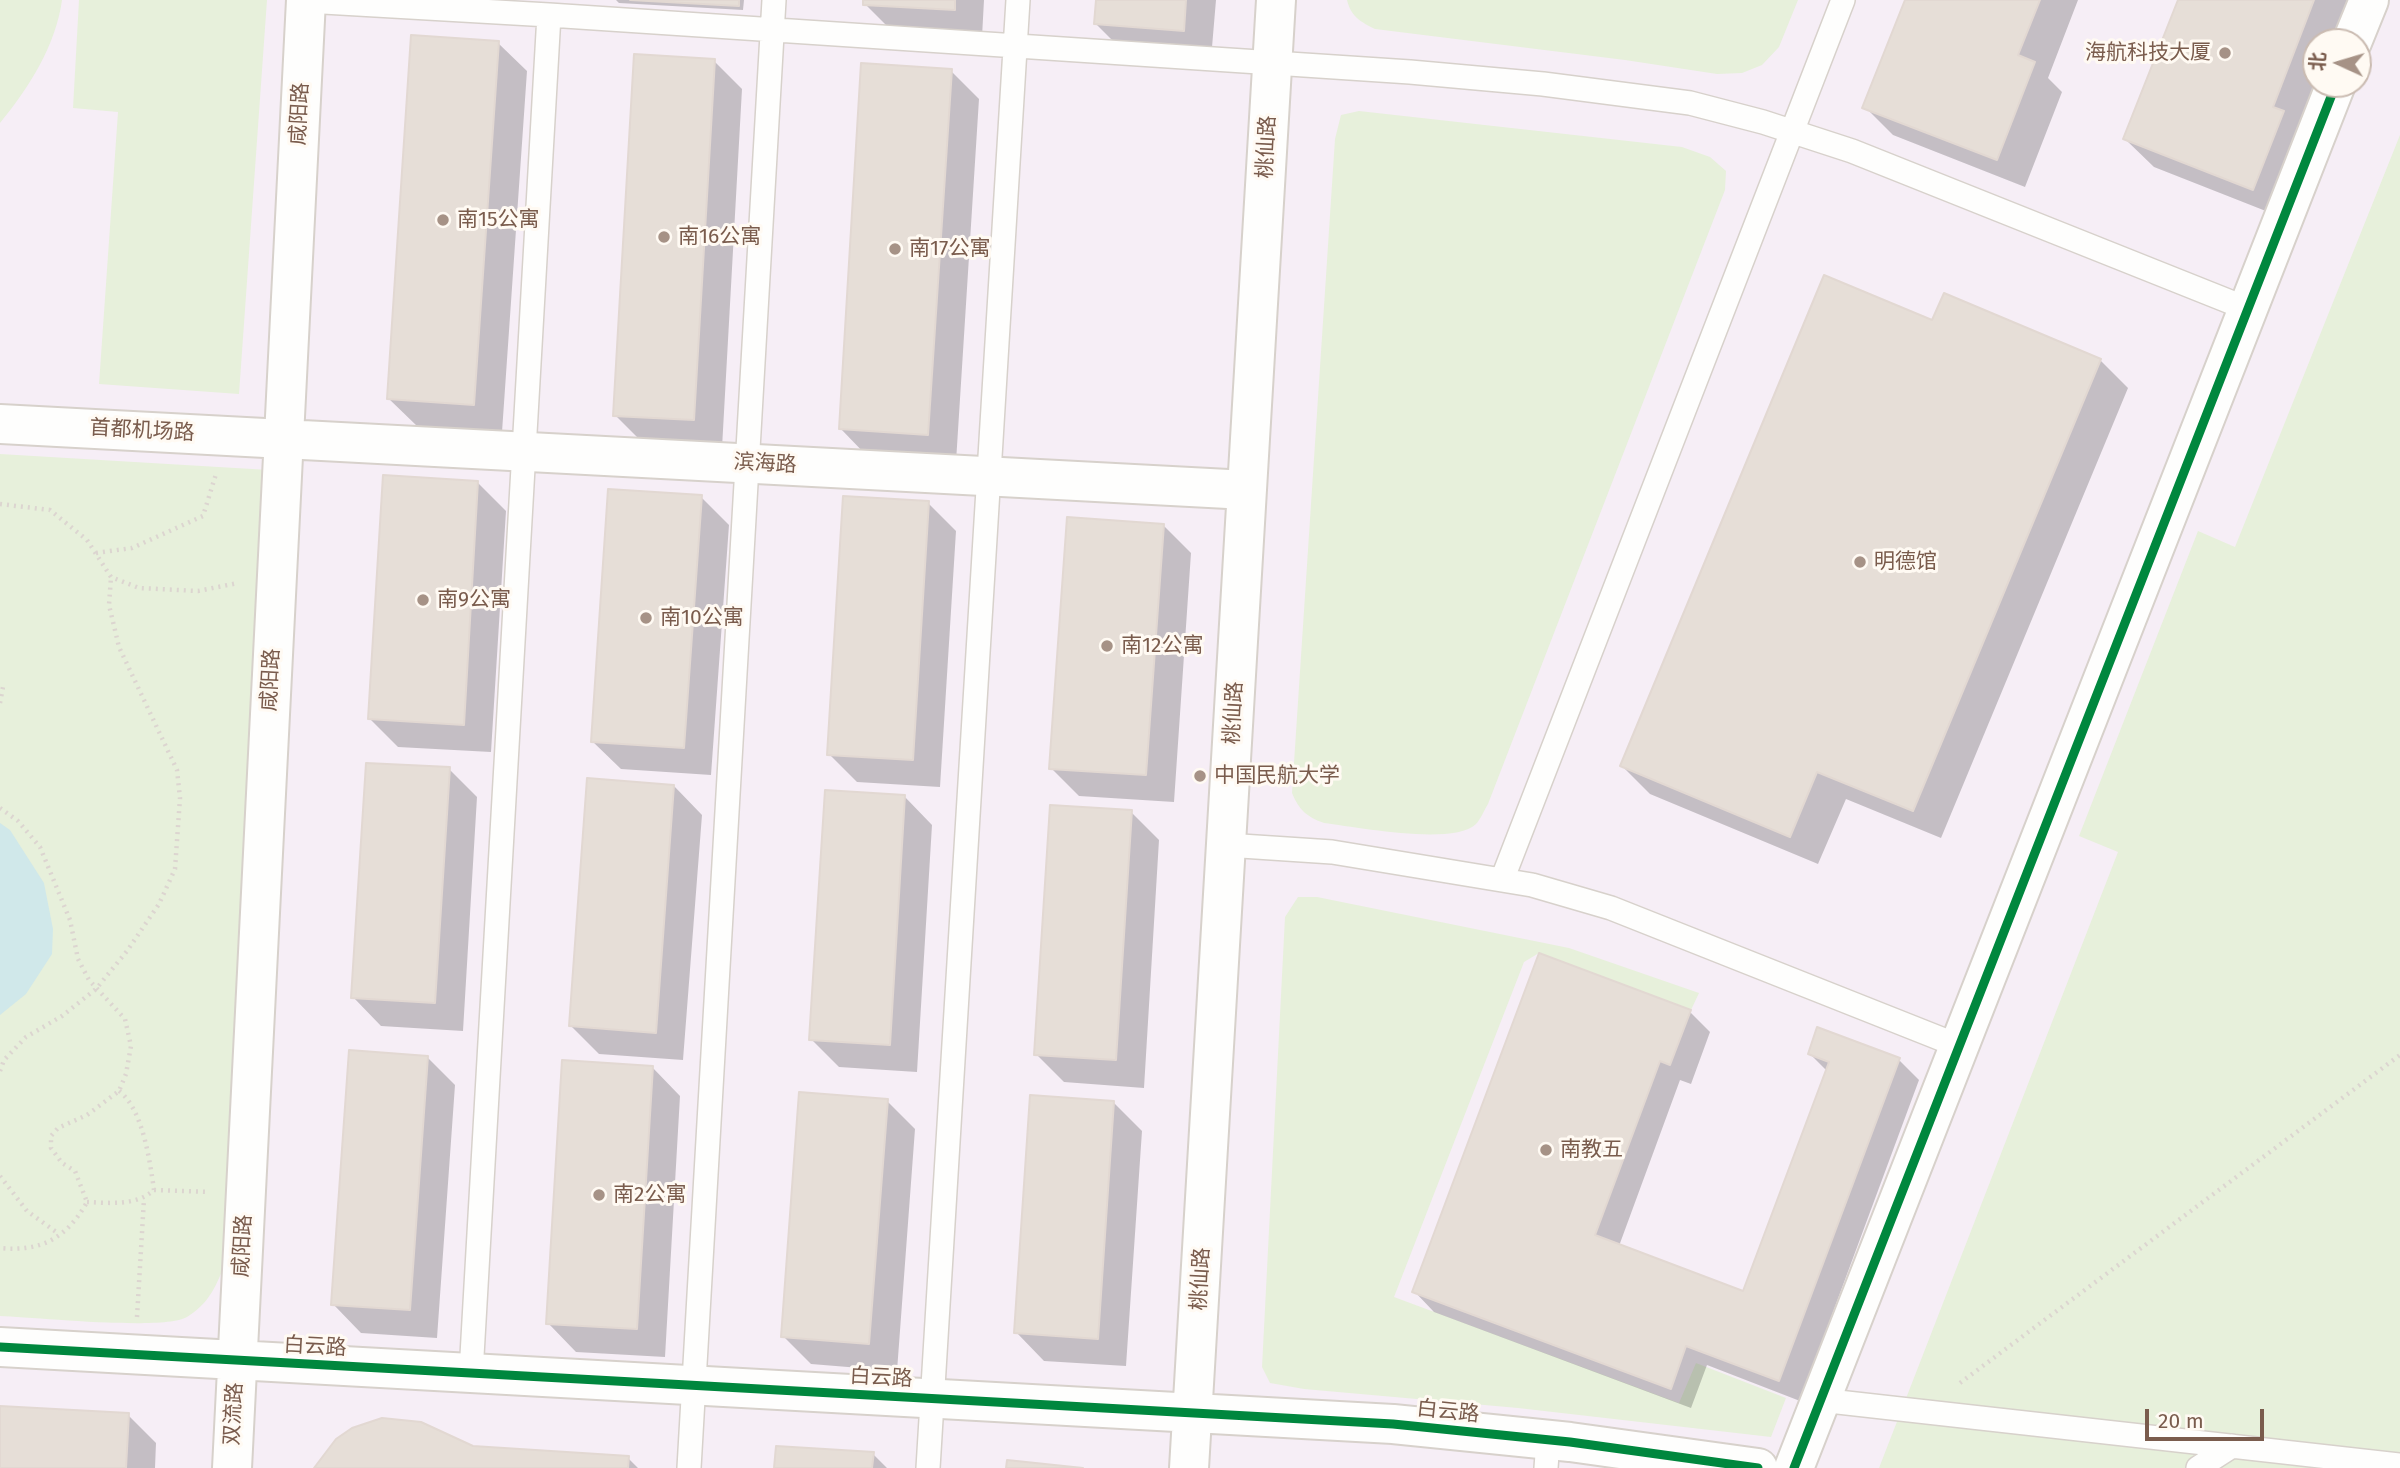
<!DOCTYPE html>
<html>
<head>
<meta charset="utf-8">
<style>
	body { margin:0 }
	#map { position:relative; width:2400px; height:1468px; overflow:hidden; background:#f9f5f0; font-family:"Fira Sans","Noto Sans SC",sans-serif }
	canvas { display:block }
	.north { position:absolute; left:2302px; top:28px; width:70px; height:70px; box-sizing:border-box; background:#fffaf3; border:2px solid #cabbb1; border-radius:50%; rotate:274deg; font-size:19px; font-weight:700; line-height:28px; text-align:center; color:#7a5c4d }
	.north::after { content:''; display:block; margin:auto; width:24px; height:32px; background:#a69286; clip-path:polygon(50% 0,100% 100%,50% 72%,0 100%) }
	.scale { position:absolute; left:2145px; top:1409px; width:119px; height:32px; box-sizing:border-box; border:4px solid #7a5c4d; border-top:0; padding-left:9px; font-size:21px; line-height:24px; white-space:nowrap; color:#7a5c4d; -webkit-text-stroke:5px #fffaf3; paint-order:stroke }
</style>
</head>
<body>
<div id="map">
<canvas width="2400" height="1468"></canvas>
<div class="north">北</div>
<div class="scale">20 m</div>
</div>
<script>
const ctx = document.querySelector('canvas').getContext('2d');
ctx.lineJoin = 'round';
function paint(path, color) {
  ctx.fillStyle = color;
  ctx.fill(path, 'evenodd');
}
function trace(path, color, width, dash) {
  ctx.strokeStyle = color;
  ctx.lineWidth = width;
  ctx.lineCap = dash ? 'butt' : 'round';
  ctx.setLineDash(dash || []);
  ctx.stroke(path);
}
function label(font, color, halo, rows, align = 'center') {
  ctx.font = font + ' "Fira Sans","Noto Sans SC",sans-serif';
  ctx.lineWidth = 6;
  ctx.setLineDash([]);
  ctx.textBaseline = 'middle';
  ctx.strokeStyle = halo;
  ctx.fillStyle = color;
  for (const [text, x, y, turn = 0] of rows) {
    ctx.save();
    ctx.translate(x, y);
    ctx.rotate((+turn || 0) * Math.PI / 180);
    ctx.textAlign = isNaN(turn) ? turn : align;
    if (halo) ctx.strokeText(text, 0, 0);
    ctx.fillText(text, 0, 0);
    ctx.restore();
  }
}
paint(new Path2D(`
	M0,0H2400V1468H0ZM2316,42H2358V84H2316Z`), '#f6eef6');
paint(new Path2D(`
	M0,0H62C56,45 29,88 0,123Z
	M79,0H267L239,394L99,384L118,112L73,108Z
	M1347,0H1798L1779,47L1762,65L1742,73L1717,74L1625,60L1375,29C1361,22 1351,17 1347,0Z
	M1359,111L1682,147L1710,157L1726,171L1725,190L1488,804C1484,810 1481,819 1476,824C1453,846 1357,827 1324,823C1307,817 1299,810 1292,793L1335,139L1341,115Z
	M2400,135V1468H1879L2118,852L2079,836L2198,531L2235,547Z
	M0,454L269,470L226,1261C217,1284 210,1303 187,1317C163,1331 34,1317 0,1316Z
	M1298,897H1317L1569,948L1699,993L1691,1010L1539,953L1524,962L1394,1297L1679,1403L1696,1363L1786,1398L1771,1437L1518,1408L1304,1389L1270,1383L1262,1367L1285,917Z`), '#e7f0db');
paint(new Path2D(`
	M0,823L10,830L44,883L53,929L52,954L26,994L0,1015Z`), '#d0e8ea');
paint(new Path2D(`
	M616,0H744L743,10L619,3Z
	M865,0H984L982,37L893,32L865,4Z
	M1098,0H1216L1211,59L1124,52L1096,24Z
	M1907,0H2078L2048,78L2062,92L2025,187L1893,135L1865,107Z
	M2180,0H2353L2337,42H2316V84L2281,217L2154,167L2125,139Z
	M498,43L527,71L502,432L417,426L388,398Z
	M714,61L742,89L722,448L643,443L615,415Z
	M951,71L979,99L956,462L868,457L840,428Z
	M1933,322L2100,360L2128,388L1941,838L1846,799L1818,864L1650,794L1622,766Z
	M478,483L506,511L491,752L398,747L370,719Z
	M701,497L729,525L711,775L621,769L592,741Z
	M928,503L956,531L940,787L857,782L829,754Z
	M1163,525L1191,553L1174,802L1079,796L1051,768Z
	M449,769L477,797L463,1031L381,1026L353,997Z
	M674,786L702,815L683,1060L599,1054L571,1026Z
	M904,796L932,825L917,1072L839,1067L811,1039Z
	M1131,812L1159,840L1144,1088L1064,1082L1036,1054Z
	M1690,1012L1710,1032L1691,1084L1680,1080L1619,1246L1744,1293L1827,1071L1810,1054L1899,1060L1919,1080L1800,1401L1707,1365L1691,1408L1434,1312L1414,1291Z
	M427,1057L455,1085L437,1338L361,1333L333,1304Z
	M652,1067L680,1096L665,1357L576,1352L548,1323Z
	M887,1101L915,1129L897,1371L811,1364L783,1336Z
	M1114,1103L1142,1131L1126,1366L1044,1361L1016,1332Z
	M0,1407L128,1415L156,1443L155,1468H0Z
	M473,1448L628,1458L638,1468H317Z
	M873,1454L887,1468H776Z`), '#0003');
const building = new Path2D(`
	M630,0H739V6Z
	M863,0H955V10L863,5Z
	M1096,0H1186L1184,31L1094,24Z
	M1905,0H2040L2018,55L2035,62L1997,160L1862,108Z
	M2178,0H2314L2273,107L2284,111L2253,190L2123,139Z
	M411,35L499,41L474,405L387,399Z
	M634,54L715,59L694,420L613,416Z
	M861,63L952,69L928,435L839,429Z
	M1824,275L1932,320L1944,293L2101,359L1913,811L1817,772L1790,837L1620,766Z
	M383,475L478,481L464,725L368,719Z
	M608,489L702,495L684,748L591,742Z
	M843,496L929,501L913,760L827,755Z
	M1067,517L1164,524L1146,775L1049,769Z
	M366,763L450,767L435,1003L351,998Z
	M587,778L674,785L656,1033L569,1026Z
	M825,790L905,795L890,1045L809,1040Z
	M1050,805L1132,810L1116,1060L1034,1055Z
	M1539,953L1691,1010L1670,1065L1660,1061L1595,1235L1743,1291L1829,1062L1808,1054L1817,1027L1900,1058L1779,1381L1686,1346L1671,1389L1412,1292Z
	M349,1050L428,1056L410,1310L331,1305Z
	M562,1060L653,1066L637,1329L546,1324Z
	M799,1092L888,1099L869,1344L781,1337Z
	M1030,1095L1114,1101L1098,1339L1014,1333Z
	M0,1406L129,1413L126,1468H0Z
	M382,1418L421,1422L473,1446L629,1456L628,1468H314L336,1439L352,1428Z
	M776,1446L874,1452L872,1468H774Z
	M1007,1460L1083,1468H1006Z`);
paint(building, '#e6ded7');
trace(building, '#e2d8d2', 2);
const service = new Path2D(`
	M306,1L549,15L1410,72L1543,84L1690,103L1763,122L1852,151L2248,309
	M1226,845L1332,852L1532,885L1611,908L1959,1046
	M1502,880L1843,0
	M471,1373L549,15
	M1820,1400L2400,1465
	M689,1468L774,0
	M928,1468L1018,0
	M1546,1468L1548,1440
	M2198,1468L2232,1446`);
const minor = new Path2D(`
	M2352,42L2369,0
	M0,424L1247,490
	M0,1347L1393,1424L1570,1442L1758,1468
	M232,1468L306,0
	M1189,1468L1276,0
	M1794,1468L2336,84`);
trace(service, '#d7d1cb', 26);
trace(minor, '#d7d1cb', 42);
trace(new Path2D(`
	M0,504L50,510L87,540L111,577L139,588L198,591L238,583
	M96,553L132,548L203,516L216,474
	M0,703L3,687
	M0,808L18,821L40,847L70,920L78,959L89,980L125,1019L131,1046L126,1074L119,1091L87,1115L58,1128L51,1136V1148L62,1163L75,1171L87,1202C67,1238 41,1252 0,1248
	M0,1071L4,1060L26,1037L62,1016L96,989L127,951L159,904L175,869L180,798L177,770L119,647L109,605L111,577
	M0,1176L27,1211L59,1234
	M154,1190L209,1192
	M87,1202C110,1203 136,1206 154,1190C150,1162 143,1109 119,1091
	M137,1317L144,1199
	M1960,1383L2400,1055`), '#dcd5d0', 4.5, [2, 5]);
trace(service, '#fefefd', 23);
trace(minor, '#fefefd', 38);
trace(new Path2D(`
	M0,1347L1393,1424L1570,1442L1758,1468
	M1794,1468L2336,84`), '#00873e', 9);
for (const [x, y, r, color] of [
	[2225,53,7,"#a69286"],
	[443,220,7,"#a69286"],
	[664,237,7,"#a69286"],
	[895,249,7,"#a69286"],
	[1860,562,7,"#a69286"],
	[423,600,7,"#a69286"],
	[646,618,7,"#a69286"],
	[1107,646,7,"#a69286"],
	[1200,776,7,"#a69286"],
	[1546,1150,7,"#a69286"],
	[599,1195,7,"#a69286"]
]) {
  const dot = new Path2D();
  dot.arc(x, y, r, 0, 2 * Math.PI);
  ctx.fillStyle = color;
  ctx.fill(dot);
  trace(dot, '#fffaf3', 2.5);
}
label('21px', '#7a5c4d', '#fffaf3', [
	["海航科技大厦",2211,53,"right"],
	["南15公寓",457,220],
	["南16公寓",678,237],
	["南17公寓",909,249],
	["明德馆",1874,562],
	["南9公寓",437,600],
	["南10公寓",660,618],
	["南12公寓",1121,646],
	["中国民航大学",1214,776],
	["南教五",1560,1150],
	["南2公寓",613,1195]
], 'left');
label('21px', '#7a5c4d', '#fffaf3', [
	["咸阳路",300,114,-87],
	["桃仙路",1267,147,-87],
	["首都机场路",142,431,3],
	["滨海路",765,464,3],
	["咸阳路",271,680,-87],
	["桃仙路",1234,713,-87],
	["咸阳路",243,1246,-87],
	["桃仙路",1201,1279,-87],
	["白云路",315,1347,3],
	["白云路",881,1378,3],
	["白云路",1448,1412,6],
	["双流路",234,1414,-87]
]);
</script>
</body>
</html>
